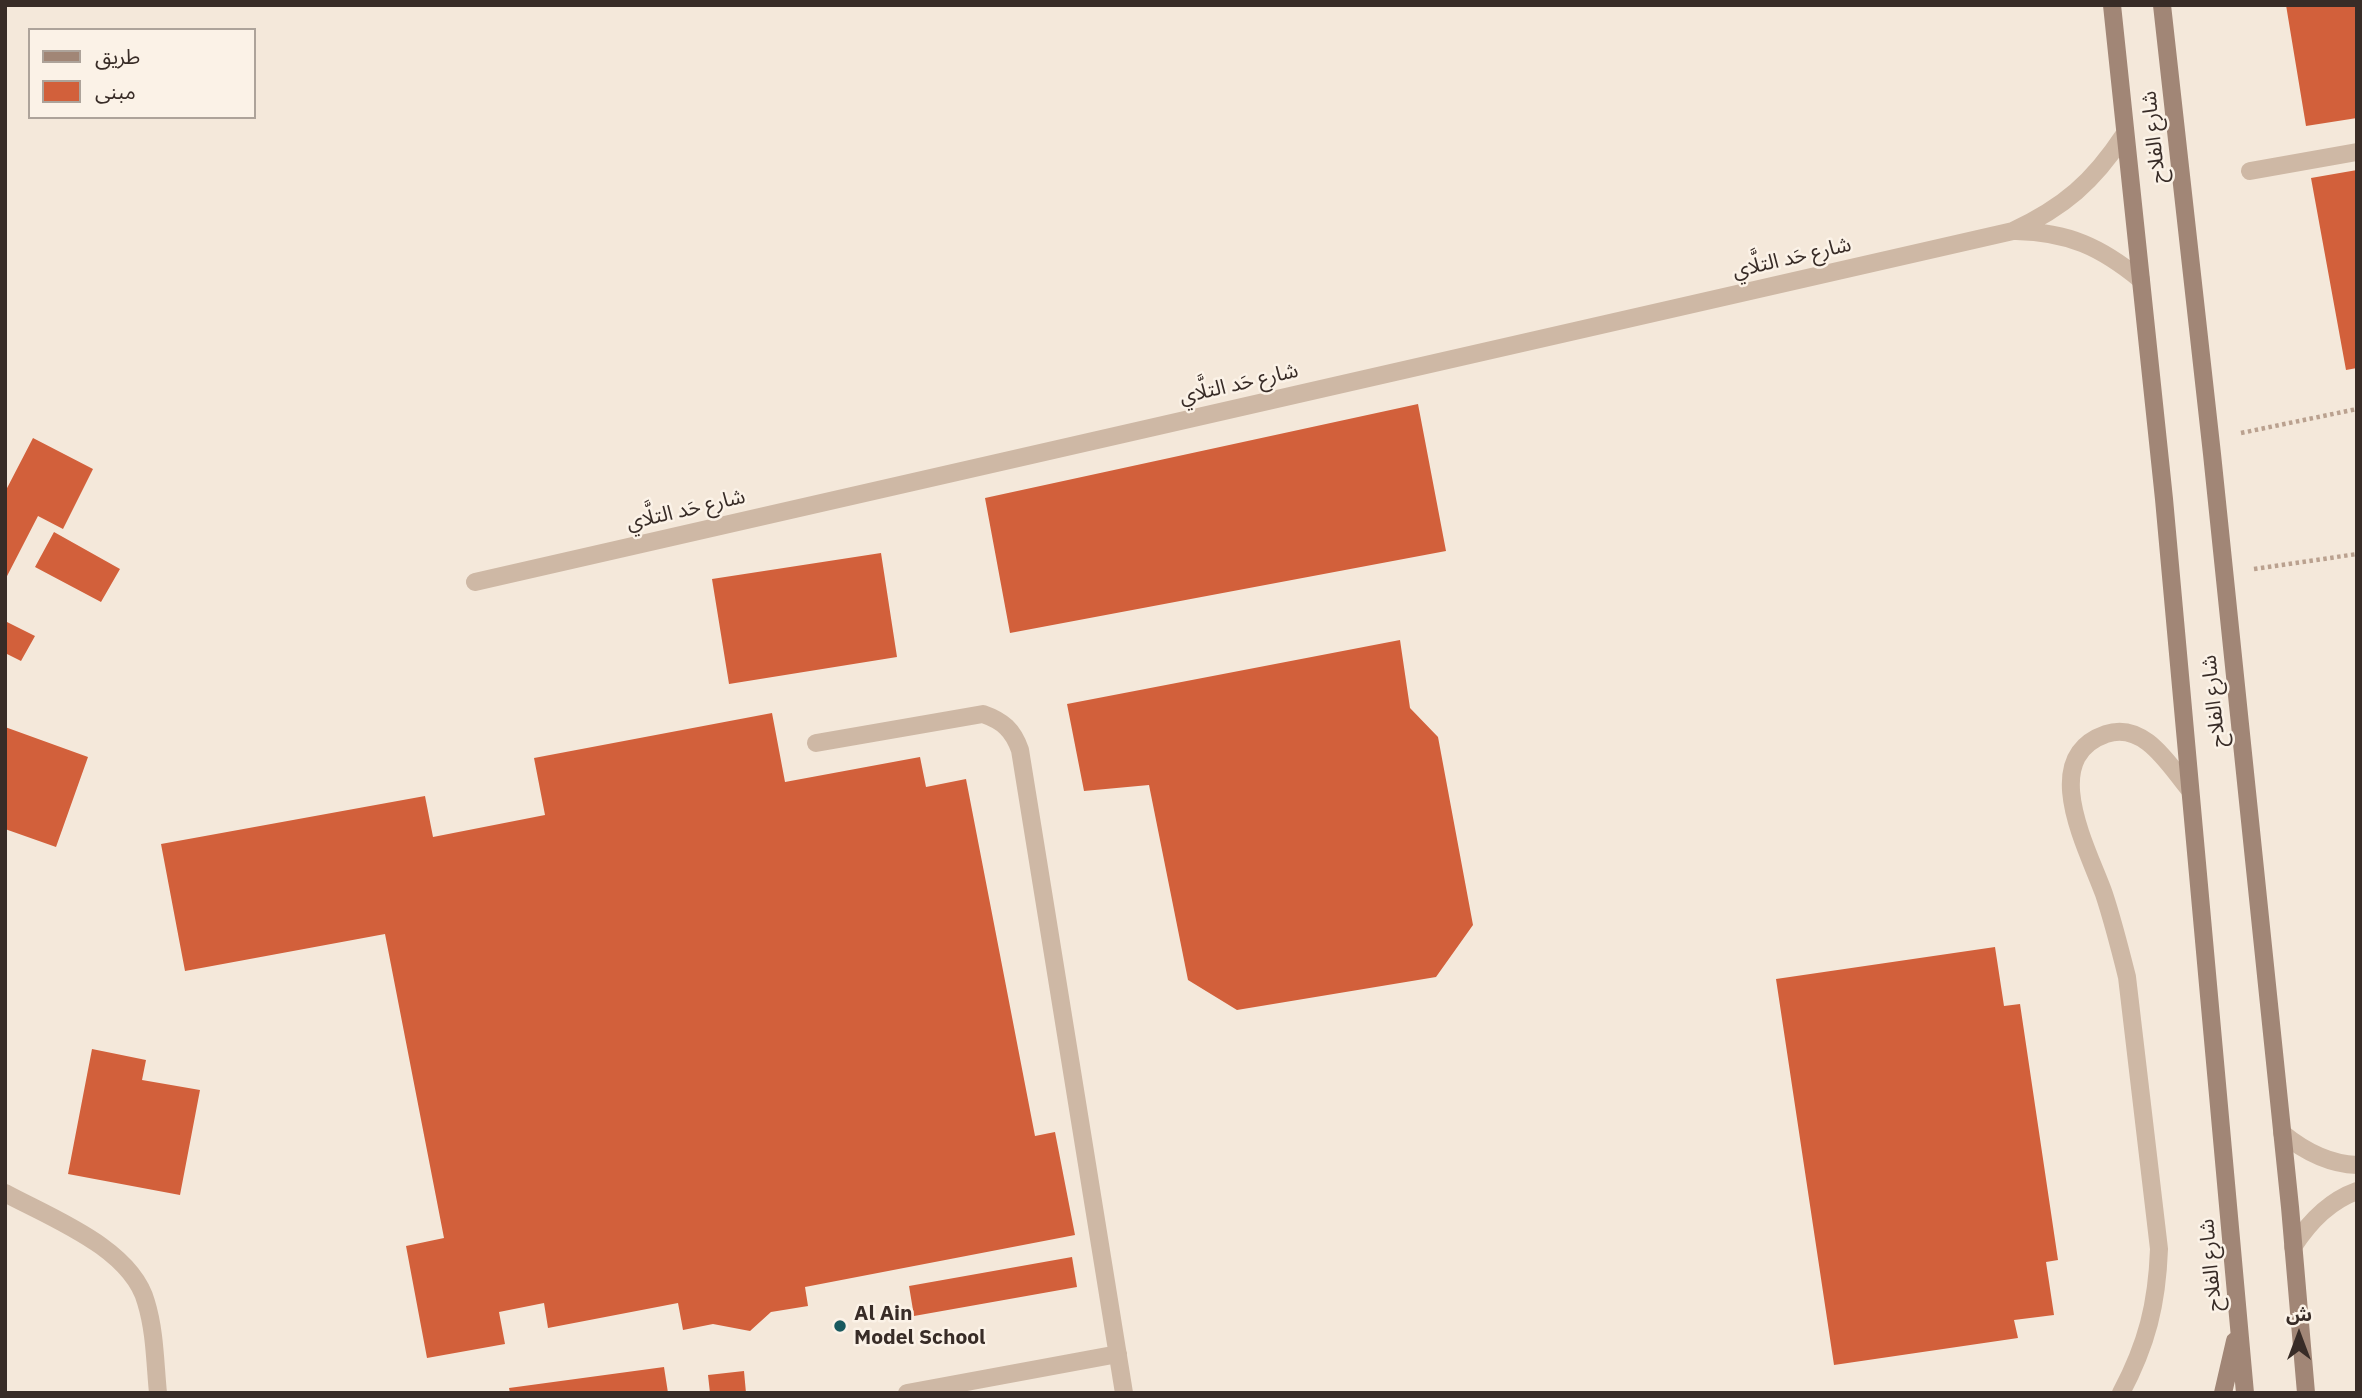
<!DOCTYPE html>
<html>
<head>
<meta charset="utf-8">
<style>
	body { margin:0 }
	#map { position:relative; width:2362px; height:1398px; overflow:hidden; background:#f4e8da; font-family:"IBM Plex Sans","Noto Sans Arabic",sans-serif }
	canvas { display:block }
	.frame { position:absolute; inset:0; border:7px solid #382c27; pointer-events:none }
	.legend { position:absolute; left:28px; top:28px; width:228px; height:91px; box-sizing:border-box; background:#fbf2e7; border:2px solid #ada39a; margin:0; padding:9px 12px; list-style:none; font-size:21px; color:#382c27 }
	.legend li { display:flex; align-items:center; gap:14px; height:35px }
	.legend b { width:35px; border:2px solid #ada39a }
	.north { position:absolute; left:2264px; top:1300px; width:70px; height:70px; -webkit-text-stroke:5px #fbf2e7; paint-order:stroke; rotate:0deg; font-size:19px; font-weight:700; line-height:28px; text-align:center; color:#382c27 }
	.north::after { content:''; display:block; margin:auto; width:24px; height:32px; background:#382c27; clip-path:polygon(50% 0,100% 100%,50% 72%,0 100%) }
</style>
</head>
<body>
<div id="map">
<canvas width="2362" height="1398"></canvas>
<div class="frame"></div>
<ul class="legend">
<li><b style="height:9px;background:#a18676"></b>طريق</li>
<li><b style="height:19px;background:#d2603b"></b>مبنى</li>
</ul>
<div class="north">ش</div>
</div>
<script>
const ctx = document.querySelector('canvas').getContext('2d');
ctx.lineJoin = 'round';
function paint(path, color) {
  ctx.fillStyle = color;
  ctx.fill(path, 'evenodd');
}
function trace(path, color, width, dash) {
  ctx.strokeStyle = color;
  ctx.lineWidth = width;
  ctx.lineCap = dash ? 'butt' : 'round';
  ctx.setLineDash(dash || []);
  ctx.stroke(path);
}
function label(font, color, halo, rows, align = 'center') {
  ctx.font = font + ' "IBM Plex Sans","Noto Sans Arabic",sans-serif';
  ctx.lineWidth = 5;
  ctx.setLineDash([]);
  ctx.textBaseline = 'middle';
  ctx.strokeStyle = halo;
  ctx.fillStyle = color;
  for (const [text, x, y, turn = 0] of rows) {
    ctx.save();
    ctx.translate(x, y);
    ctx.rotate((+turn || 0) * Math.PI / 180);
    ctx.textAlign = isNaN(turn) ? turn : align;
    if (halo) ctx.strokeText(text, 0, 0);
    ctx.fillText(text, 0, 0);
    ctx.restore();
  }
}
paint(new Path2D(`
	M2286,5H2357V118L2306,126Z
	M2357,170V368L2346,370L2311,178Z
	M1418,404L1446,551L1010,633L985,498Z
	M33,438L93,469L63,529L38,516L5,580V492Z
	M54,532L120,569L101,602L35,567Z
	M881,553L897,657L729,684L712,579Z
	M5,621L35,636L21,661L5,653Z
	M1400,640L1410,708L1438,737L1473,925L1436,977L1237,1010L1188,980L1149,785L1084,791L1067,704Z
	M772,713L785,782L920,757L926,787L966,779L1035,1136L1055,1132L1075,1235L805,1287L808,1306L771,1312L750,1331L713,1324L683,1330L678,1303L548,1328L544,1303L499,1312L505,1344L427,1358L406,1246L444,1238L385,934L185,971L161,844L425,796L433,837L545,815L534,758Z
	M5,727L88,757L56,847L5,829Z
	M1995,947L2004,1006L2020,1004L2058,1260L2046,1262L2054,1315L2014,1320L2018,1338L1834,1365L1776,979Z
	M92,1049L146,1060L142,1080L200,1090L180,1195L68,1174Z
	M1072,1257L1077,1287L914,1316L909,1286Z
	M664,1367L668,1393H510L509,1388Z
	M744,1371L746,1393H710L708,1375Z`), '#d2603b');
trace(new Path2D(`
	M2241,433L2357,409
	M2254,569L2357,554`), '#baa18f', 4.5, [3.5, 3.5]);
trace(new Path2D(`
	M2250,171L2357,152
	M816,743L983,714C1003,721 1013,730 1020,750L1124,1393
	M5,1193C51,1218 131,1248 146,1302C155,1331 155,1363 158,1393
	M907,1393L1118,1354
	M2121,1393C2147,1344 2157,1304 2159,1249L2127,977C2120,949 2113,921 2104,894C2088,849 2037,758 2106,734C2144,721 2169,765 2189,789`), '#ceb8a5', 18);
trace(new Path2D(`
	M2016,231C2068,232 2101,247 2141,280
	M475,582L2013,231C2064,207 2093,182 2124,135
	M2282,1133C2304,1151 2328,1164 2357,1165
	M2293,1247C2309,1222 2329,1201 2357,1191`), '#ceb8a5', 18);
trace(new Path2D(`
	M2112,5L2164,499L2245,1393
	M2162,5L2212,454L2290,1207L2306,1393
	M2223,1393L2235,1341`), '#a18676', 18);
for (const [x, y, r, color] of [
	[840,1326,7,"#18595e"]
]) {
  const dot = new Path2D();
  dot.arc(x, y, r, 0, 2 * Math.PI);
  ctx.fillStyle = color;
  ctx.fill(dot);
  trace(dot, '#fbf2e7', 2.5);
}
label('21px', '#382c27', '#fbf2e7', [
	["شارع الفلاح",2154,137,-96],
	["شارع حَد التلَّاي",1792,258,-13],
	["شارع حَد التلَّاي",1239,384,-13],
	["شارع حَد التلَّاي",686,510,-13],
	["شارع الفلاح",2214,701,-96],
	["شارع الفلاح",2211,1265,-95]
]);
label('bold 21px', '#382c27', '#fbf2e7', [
	["Al Ain",854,1314],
	["Model School",854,1338]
], 'left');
</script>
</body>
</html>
